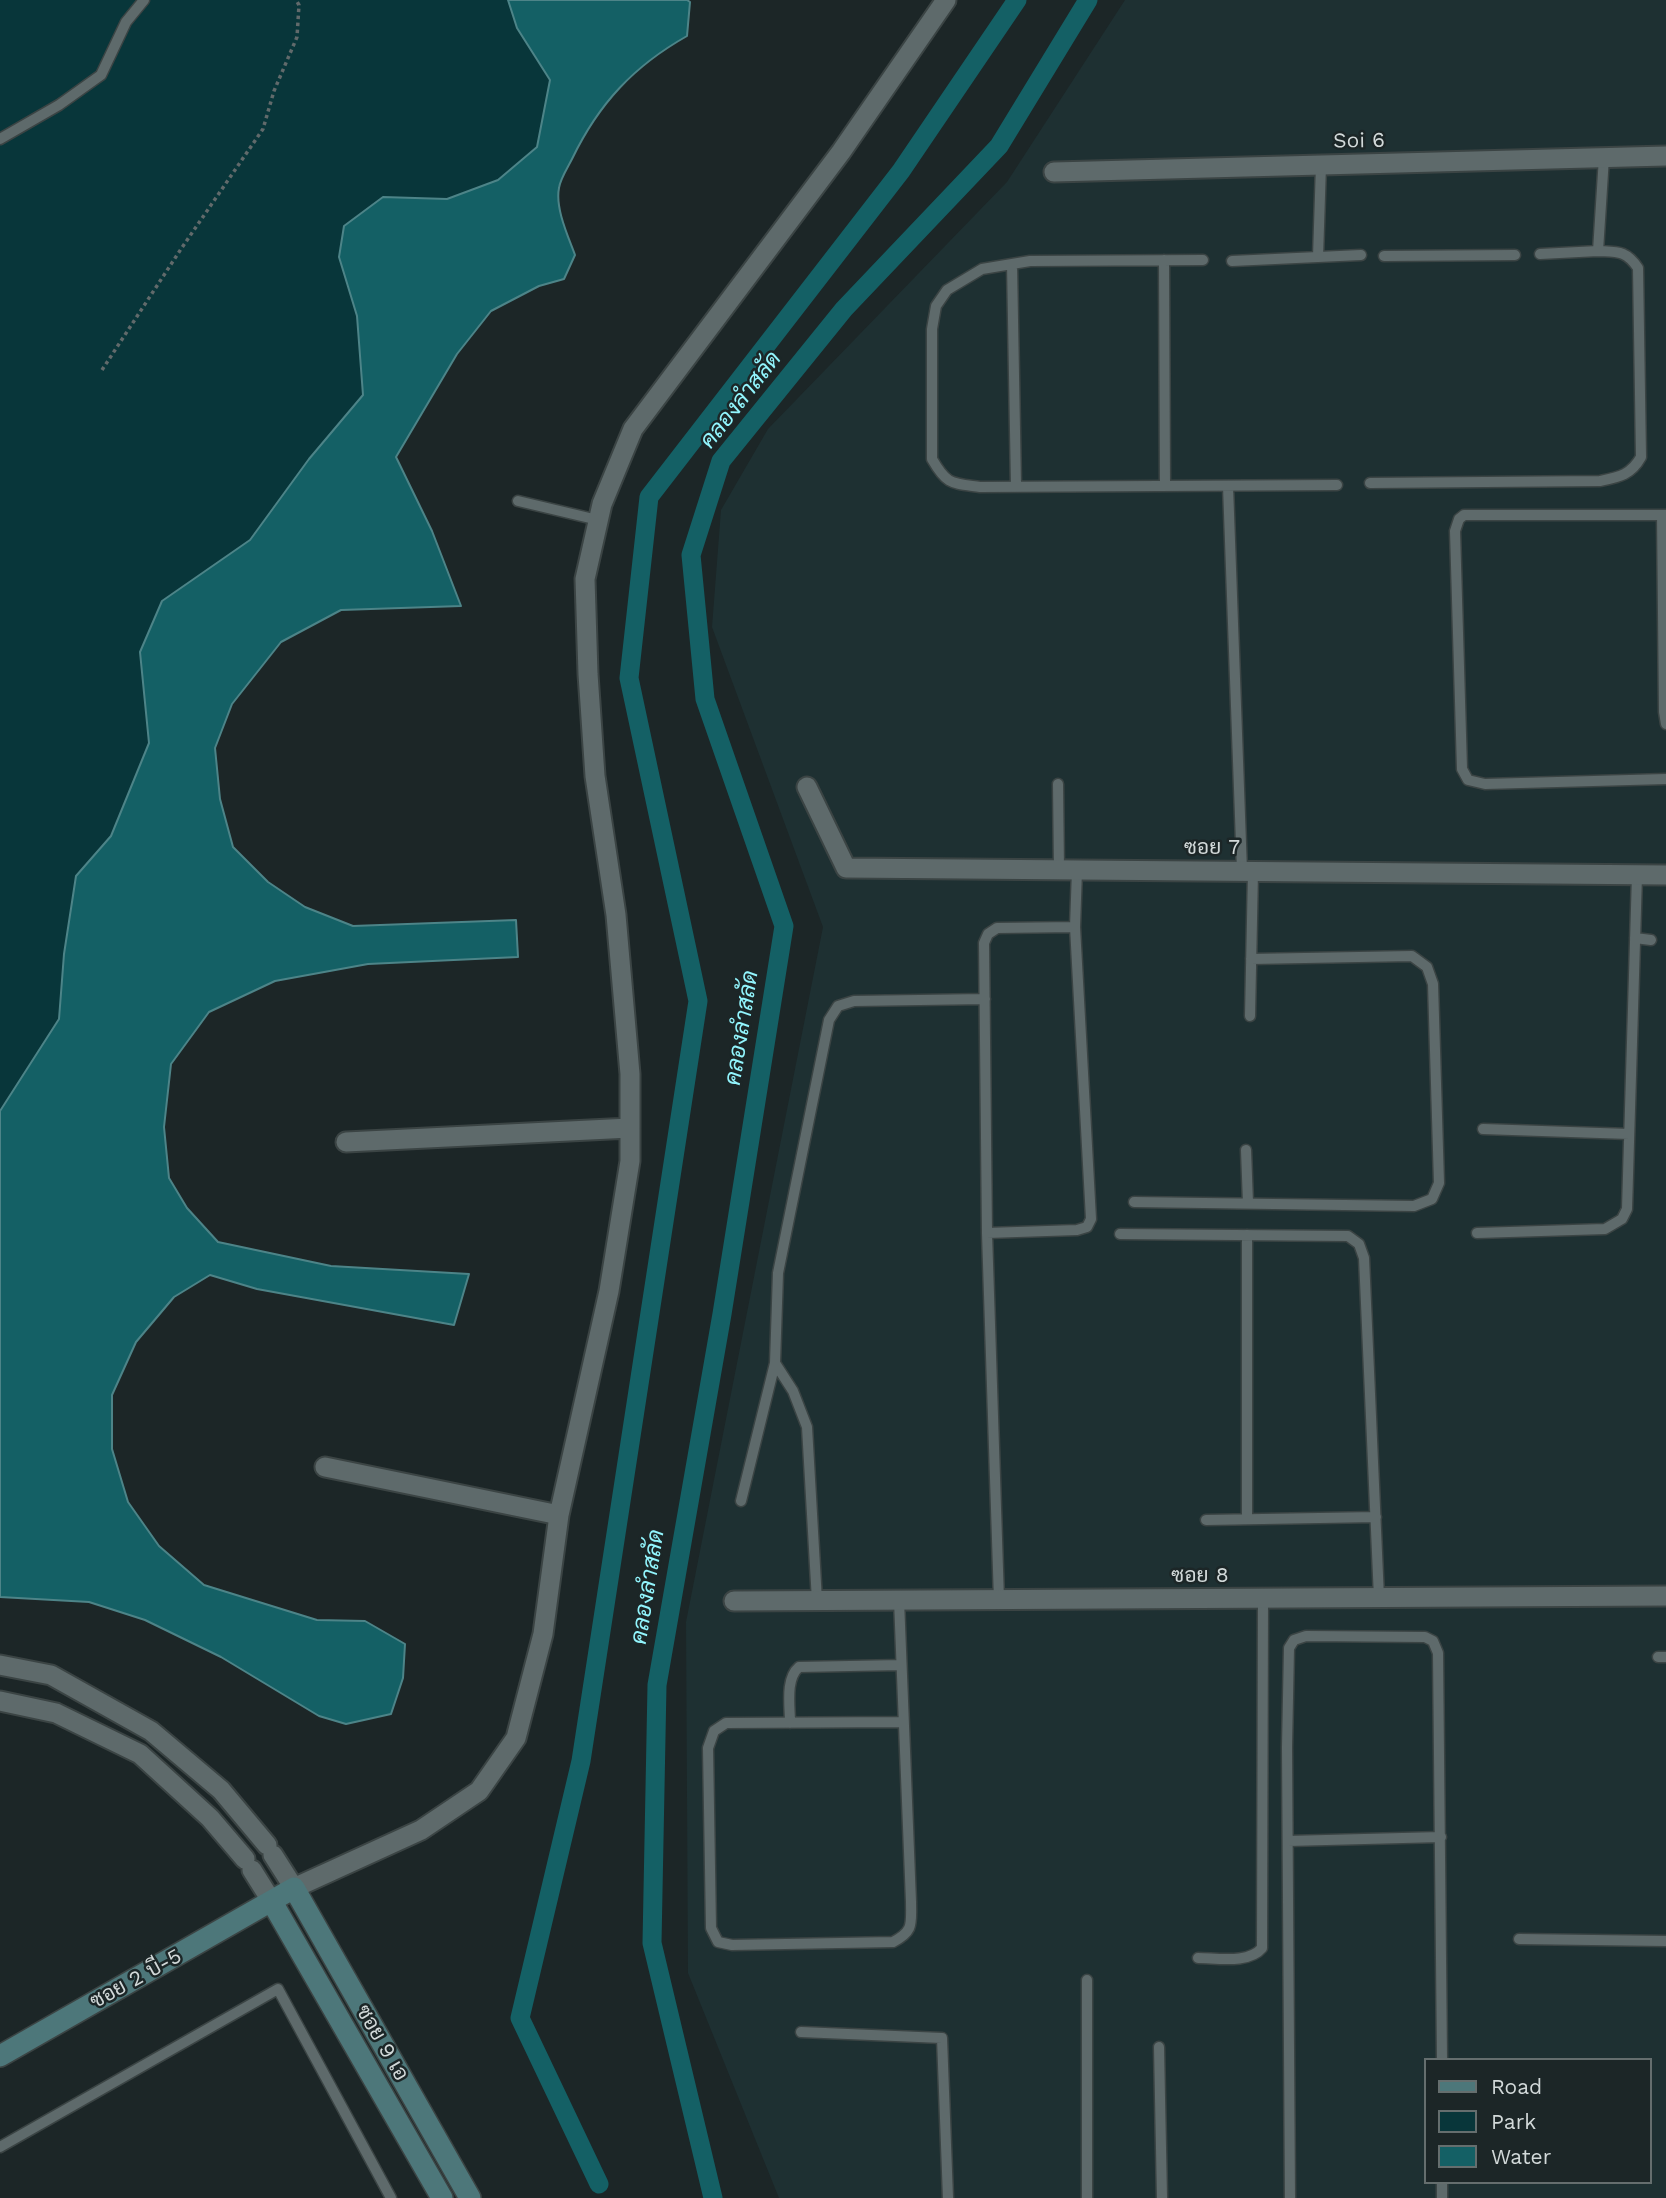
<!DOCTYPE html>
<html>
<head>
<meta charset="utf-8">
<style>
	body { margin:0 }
	#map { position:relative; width:1666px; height:2198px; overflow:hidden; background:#1c2627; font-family:"Work Sans",sans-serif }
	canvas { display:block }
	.legend { position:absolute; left:1424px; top:2058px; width:228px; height:126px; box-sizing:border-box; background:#1c2627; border:2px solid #656e6e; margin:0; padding:9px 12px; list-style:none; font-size:21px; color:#d2d9d9 }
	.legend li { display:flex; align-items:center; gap:14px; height:35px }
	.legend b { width:35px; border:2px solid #656e6e }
</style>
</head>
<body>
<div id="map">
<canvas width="1666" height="2198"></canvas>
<ul class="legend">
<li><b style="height:9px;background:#4d777a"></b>Road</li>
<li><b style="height:19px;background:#08363a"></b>Park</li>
<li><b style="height:19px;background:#146065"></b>Water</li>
</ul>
</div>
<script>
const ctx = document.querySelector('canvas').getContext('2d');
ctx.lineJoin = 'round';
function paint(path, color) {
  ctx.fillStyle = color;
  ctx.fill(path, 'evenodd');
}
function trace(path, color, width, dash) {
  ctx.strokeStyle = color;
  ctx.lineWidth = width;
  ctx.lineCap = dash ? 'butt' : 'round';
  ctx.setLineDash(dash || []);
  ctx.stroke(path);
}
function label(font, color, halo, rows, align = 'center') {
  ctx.font = font + ' "Work Sans",Sarabun,sans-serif';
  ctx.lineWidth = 5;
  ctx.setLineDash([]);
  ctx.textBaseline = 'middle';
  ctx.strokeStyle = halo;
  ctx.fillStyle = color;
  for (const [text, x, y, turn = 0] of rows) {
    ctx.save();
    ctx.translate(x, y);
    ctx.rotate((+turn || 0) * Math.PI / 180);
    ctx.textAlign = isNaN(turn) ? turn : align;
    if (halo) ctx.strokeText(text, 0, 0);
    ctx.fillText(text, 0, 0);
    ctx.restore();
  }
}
paint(new Path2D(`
	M1125,0H1666V2198H779L688,1973L686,1622L823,927L712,627L721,510L768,429L1007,182ZM1426,2060H1650V2182H1426Z`), '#1e3032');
paint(new Path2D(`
	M0,0H508L517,28L551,80L537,147L498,180L447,199L383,197L339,257L357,316L363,395L309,459L250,540L162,601L140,652L149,742L111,836L76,876L64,954L59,1019L0,1111Z`), '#08363a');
const water = new Path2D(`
	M508,0H687L690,2L687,36C634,66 599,103 572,159C568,167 560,179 559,188C555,208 568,236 575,255L564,279L539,286L491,311L457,354L396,457L432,531L461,606L341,610L281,642L232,704L215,748L220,799L233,847L268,882L305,907L353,926L516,920L518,957L368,964L275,981L209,1012L171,1064L164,1127L169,1178L187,1208L218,1242L331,1266L469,1274L454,1325L257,1289L210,1275L174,1297L136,1342L112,1395V1449L128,1502L159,1546L204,1585L317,1620L365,1621L405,1644L403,1678L391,1714L346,1724L319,1716L221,1657L145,1620L89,1602L0,1597V1111L59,1019L64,954L76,876L111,836L149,743L140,652L162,601L250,540L309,459L363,395L357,316L339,257L344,226L383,197L447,199L498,180L537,147L550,80L517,28Z`);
paint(water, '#146065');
trace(water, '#4d8488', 2);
trace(new Path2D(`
	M599,2184L520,2018L581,1761L698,1001L629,678L649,497L901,171L1017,0
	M713,2198L652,1943L657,1685L722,1314L784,926L705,699L691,555L721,461L844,309L999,146L1088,0`), '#146065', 19);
const lane = new Path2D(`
	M0,139L59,105L101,75L126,22L144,0
	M1540,254L1598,251L1604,157
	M1384,256L1515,255
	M1318,257L1321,165
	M1164,260L1165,486
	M1203,260L1030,261L982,269L947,290L936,306L932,329V459C947,485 951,483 980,487L1337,485
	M1232,261L1361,255
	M1012,264L1016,486
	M1370,483L1600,481C1619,477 1631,475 1641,457L1638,268C1626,250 1617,252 1598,251
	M1228,486L1242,871
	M518,501L598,520
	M1662,515L1664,712L1666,724
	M1666,515H1464L1459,519L1455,531L1462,769L1468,780L1485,784L1666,779
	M1058,784L1059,870
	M1635,938L1651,940
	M1250,1016L1253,872
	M1483,1129L1629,1134
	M1246,1150L1248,1203
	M1134,1202L1414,1206L1432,1199L1439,1183L1433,984L1427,967L1412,956L1251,959
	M987,1233L1077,1230L1087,1227L1091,1219L1075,927L1077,870
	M1477,1233L1605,1229L1622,1219L1627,1209L1637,875
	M1120,1234L1348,1236L1359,1244L1364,1258L1379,1598
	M1247,1235V1519
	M741,1501L775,1363
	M1206,1520L1376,1517
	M899,1600L911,1902C911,1924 914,1931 893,1942L732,1945L718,1942L711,1928L708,1748L714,1731L726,1723L903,1722
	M999,1600L987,1233L984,943L988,934L997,928L1075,927
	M817,1601L807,1427L793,1391L775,1363L778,1273L829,1020L838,1006L854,1001L985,999
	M1658,1657H1666
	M790,1723C790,1706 785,1679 799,1667L901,1665
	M1288,1841L1441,1837
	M1519,1939L1666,1941
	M1198,1958C1217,1958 1249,1964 1262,1948L1263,1598
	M1087,1980V2198
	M801,2032L942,2038L948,2198
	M1159,2047L1162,2198
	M0,2147L278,1989L391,2198
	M1442,2182V2198
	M1290,2198L1287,1747L1289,1648L1294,1640L1306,1636L1425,1637L1433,1641L1438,1653L1442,2060`);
const street = new Path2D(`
	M1054,172L1666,156
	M807,787L846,868L1666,875
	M346,1142L630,1128
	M325,1467L559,1515
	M734,1601L1666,1596
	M0,1665L51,1675L151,1731L221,1790L267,1845
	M0,1701L56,1713L140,1754L210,1818L245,1859
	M273,1855L294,1888L421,1830L479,1791L516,1738L543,1634L559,1515L609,1291L630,1161V1074L616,915L595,776L588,674L585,579L602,504L633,429L841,152L946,0
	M252,1870L272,1902`);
const secondary = new Path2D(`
	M272,1902L442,2198
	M0,2056L294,1888L470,2198`);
trace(lane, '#3b4444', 13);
trace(street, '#3b4444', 23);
trace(secondary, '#3b4444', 24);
trace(new Path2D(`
	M102,370L181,249L263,129L274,91L297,37L299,5L296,0`), '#616a6b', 3.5, [3.5, 3.5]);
trace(lane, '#5e6a6b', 10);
trace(street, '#5e6a6b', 19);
trace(secondary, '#4d777a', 21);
label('21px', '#d2d9d9', '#1c2627', [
	["Soi 6",1359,141,-1],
	["ซอย 7",1212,848],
	["ซอย 8",1200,1576],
	["ซอย 2 บี-5",136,1979,-29],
	["ซอย 9 เอ",382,2043,60]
]);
label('italic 23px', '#92f5fd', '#1c2627', [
	["คลองลำสลัด",741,400,-52],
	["คลองลำสลัด",742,1028,-81],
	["คลองลำสลัด",648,1587,-81]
]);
</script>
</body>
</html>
